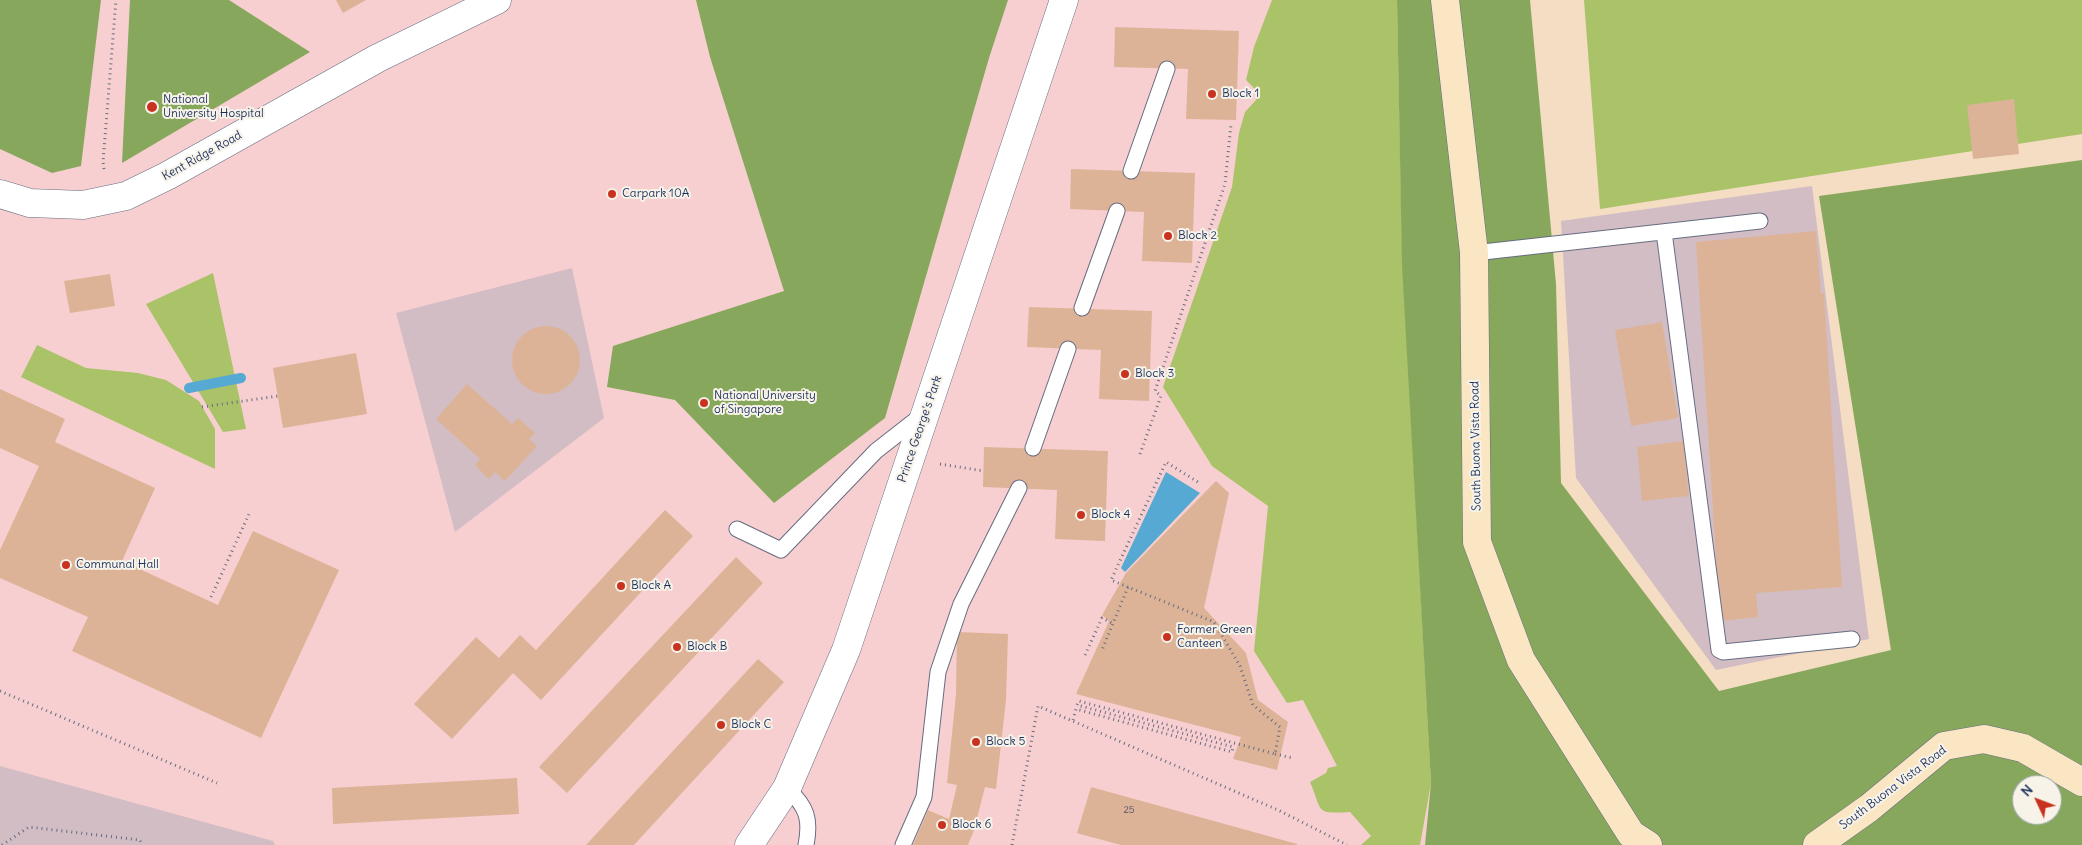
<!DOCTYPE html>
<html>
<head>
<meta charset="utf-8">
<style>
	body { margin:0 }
	#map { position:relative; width:2082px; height:845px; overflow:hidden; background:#f4ddc2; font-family:Delius,sans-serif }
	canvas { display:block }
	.north { position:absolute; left:2012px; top:775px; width:50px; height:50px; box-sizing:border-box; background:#f7f3e8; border:1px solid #9fa5b1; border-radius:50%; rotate:313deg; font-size:14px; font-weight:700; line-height:20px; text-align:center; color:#1b2f5e }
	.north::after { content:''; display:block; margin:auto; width:18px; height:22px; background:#c8321e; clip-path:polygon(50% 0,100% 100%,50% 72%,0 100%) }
</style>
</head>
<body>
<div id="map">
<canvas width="2082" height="845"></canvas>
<div class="north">N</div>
</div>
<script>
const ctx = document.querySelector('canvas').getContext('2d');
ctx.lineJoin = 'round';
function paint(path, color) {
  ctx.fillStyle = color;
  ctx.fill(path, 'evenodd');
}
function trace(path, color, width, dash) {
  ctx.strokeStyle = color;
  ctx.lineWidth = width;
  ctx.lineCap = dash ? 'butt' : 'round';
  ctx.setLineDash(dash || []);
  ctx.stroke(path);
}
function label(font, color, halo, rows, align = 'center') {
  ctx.font = font + ' Delius,sans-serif';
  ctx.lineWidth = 4;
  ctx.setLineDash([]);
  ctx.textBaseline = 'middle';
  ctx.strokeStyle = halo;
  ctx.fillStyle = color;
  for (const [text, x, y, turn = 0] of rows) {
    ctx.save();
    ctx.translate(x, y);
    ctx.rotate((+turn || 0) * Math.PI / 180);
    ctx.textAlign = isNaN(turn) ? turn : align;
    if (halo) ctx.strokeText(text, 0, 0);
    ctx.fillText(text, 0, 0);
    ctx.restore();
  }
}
paint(new Path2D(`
	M0,0H1397L1402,248L1431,783L1425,845H0Z`), '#f7cfd0');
paint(new Path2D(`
	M1812,186L1869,639L1716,670L1576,478L1561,221Z
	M572,268L604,418L455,532L396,313Z
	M0,766L273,841L275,845H0Z`), '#d2bdc5');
paint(new Path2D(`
	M1272,0H1397L1402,248L1431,783L1420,845H1361L1371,836L1350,812C1314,814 1323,812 1310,782L1326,773L1328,768L1337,766L1303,700L1287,703L1254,651L1268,506L1212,466L1163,387L1232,187L1239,133L1245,112L1256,100V90L1246,80L1254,47Z
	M1584,0H2082V134L1600,209Z
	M213,273L246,429L223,432L146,304Z
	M37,345L86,368L138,373L166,380L199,401L215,429V469L21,377Z`), '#aac268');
paint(new Path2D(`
	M0,0H101L81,166L52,173L0,149Z
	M130,0H229L310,52L122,163Z
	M696,0H1008L989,58L885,418L774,503L675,400L607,387L613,346L784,291L710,57Z
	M1397,0H1530L1556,284L1561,483L1719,691L1891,650L1819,196L2082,160V845H1425L1431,783L1402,265ZM2022,785H2052V815H2022Z`), '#87a85c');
paint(new Path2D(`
	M1166,472L1200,493L1125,572L1121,568Z`), '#56a9d2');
trace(new Path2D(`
	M189,388L241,378`), '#56a9d2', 10);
paint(new Path2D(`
	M336,0H366L343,13Z
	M1115,27L1239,31L1236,120L1186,119L1188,69L1114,67Z
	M2014,99L2019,154L1973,159L1967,105Z
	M1071,169L1195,173L1192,263L1142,261L1144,212L1070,209Z
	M1816,231L1821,294L1824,293L1842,587L1756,593L1758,617L1720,621L1696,242Z
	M110,274L115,306L70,313L64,281Z
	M1029,307L1152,311L1149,401L1099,399L1101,350L1027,347Z
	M1662,322L1678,418L1631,426L1615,330Z
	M512 360a34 34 0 1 1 68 0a34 34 0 1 1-68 0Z
	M356,353L367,414L283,428L273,368Z
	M467,384L512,424L518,418L535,433L529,439L537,446L505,481L495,472L489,479L475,465L480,459L436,419Z
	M0,389L65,419L55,442L155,488L122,561L218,605L253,531L339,570L261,738L72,651L88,617L0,578V550L39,466L0,448Z
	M1683,441L1689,496L1642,501L1637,447Z
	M984,447L1108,451L1105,541L1055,539L1057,490L983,487Z
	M1216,481L1229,493L1204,608L1246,653L1258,700L1288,722L1277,770L1233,759L1241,737L1076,694L1109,621L1102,615L1126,573Z
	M665,510L693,536L541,700L513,673L452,739L414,704L476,637L499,658L520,635L536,650Z
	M736,557L763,583L567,793L539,767Z
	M957,632L1008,634L1006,700L996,789L985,787L974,830L968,845H913L928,810L949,819L957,785L947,783L956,694Z
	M758,659L784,682L634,845H586Z
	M517,778L519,814L333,824L332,788Z
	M1091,787L1297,844V845H1121L1080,834L1077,833Z`), '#ddb397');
const lane = new Path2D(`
	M1131,171L1167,69
	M1664,232L1719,650L1723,652L1852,639
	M1474,253L1760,221
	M1082,308L1117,211
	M1033,448L1068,349
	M737,529L781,550L876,451L922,415
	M787,788C807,807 811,819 806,845
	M903,845L924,797L938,672L961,604L1019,488`);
const street = new Path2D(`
	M0,194L30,203L83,205L126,196L167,176L378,58L497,0
	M749,845L787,788L846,650L1064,0`);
const secondary = new Path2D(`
	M1445,0L1474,253L1477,542L1521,660L1631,834L1648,845
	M1817,845L1869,808L1944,746L1984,739L2023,748L2082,782`);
trace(lane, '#676c81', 17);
trace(street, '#676c81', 29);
trace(secondary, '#676c81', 29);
trace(new Path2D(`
	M104,169L103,162L116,0
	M202,407L278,396
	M1140,454L1161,396L1155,391L1225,184L1231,124
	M940,464L984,471
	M1128,587L1111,580L1166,462L1201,484
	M211,597L249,514
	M1085,655L1102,618L1112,623
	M0,691L217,783
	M1073,720L1076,709L1232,752L1233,747L1077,705L1079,701L1275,754L1280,727L1253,705L1240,666L1214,622L1128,587L1102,650
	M1275,754L1293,758
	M2,845L29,827L140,840L142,845
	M1012,845L1038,706L1278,810L1347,845`), '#676c81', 3, [1, 4]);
trace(lane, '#fff', 15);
trace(street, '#fff', 28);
trace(secondary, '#fbe6c4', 28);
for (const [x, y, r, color] of [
	[1212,94,5,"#c8321e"],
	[152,107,6,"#c8321e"],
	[612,194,5,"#c8321e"],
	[1168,236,5,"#c8321e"],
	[1125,374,5,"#c8321e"],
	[704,403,5,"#c8321e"],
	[1081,515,5,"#c8321e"],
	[66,565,5,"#c8321e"],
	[621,586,5,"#c8321e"],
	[1167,637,5,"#c8321e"],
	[677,647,5,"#c8321e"],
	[721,725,5,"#c8321e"],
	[976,742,5,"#c8321e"],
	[942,825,5,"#c8321e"]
]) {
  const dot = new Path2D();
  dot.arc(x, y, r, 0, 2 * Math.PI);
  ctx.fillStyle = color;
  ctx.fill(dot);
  trace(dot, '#f7f3e8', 2);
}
label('10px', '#4c506c', null, [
	["25",1129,810]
]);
label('12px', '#1b2f5e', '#f7f3e8', [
	["Block 1",1222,94],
	["National",163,100],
	["University Hospital",163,114],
	["Carpark 10A",622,194],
	["Block 2",1178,236],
	["Block 3",1135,374],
	["National University",714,396],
	["of Singapore",714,410],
	["Block 4",1091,515],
	["Communal Hall",76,565],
	["Block A",631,586],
	["Former Green",1177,630],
	["Canteen",1177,644],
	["Block B",687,647],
	["Block C",731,725],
	["Block 5",986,742],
	["Block 6",952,825]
], 'left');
label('12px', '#1b2f5e', '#f7f3e8', [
	["Kent Ridge Road",202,156,-29],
	["Prince George's Park",920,429,-71],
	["South Buona Vista Road",1476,446,-91],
	["South Buona Vista Road",1893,788,-37]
]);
</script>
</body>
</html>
